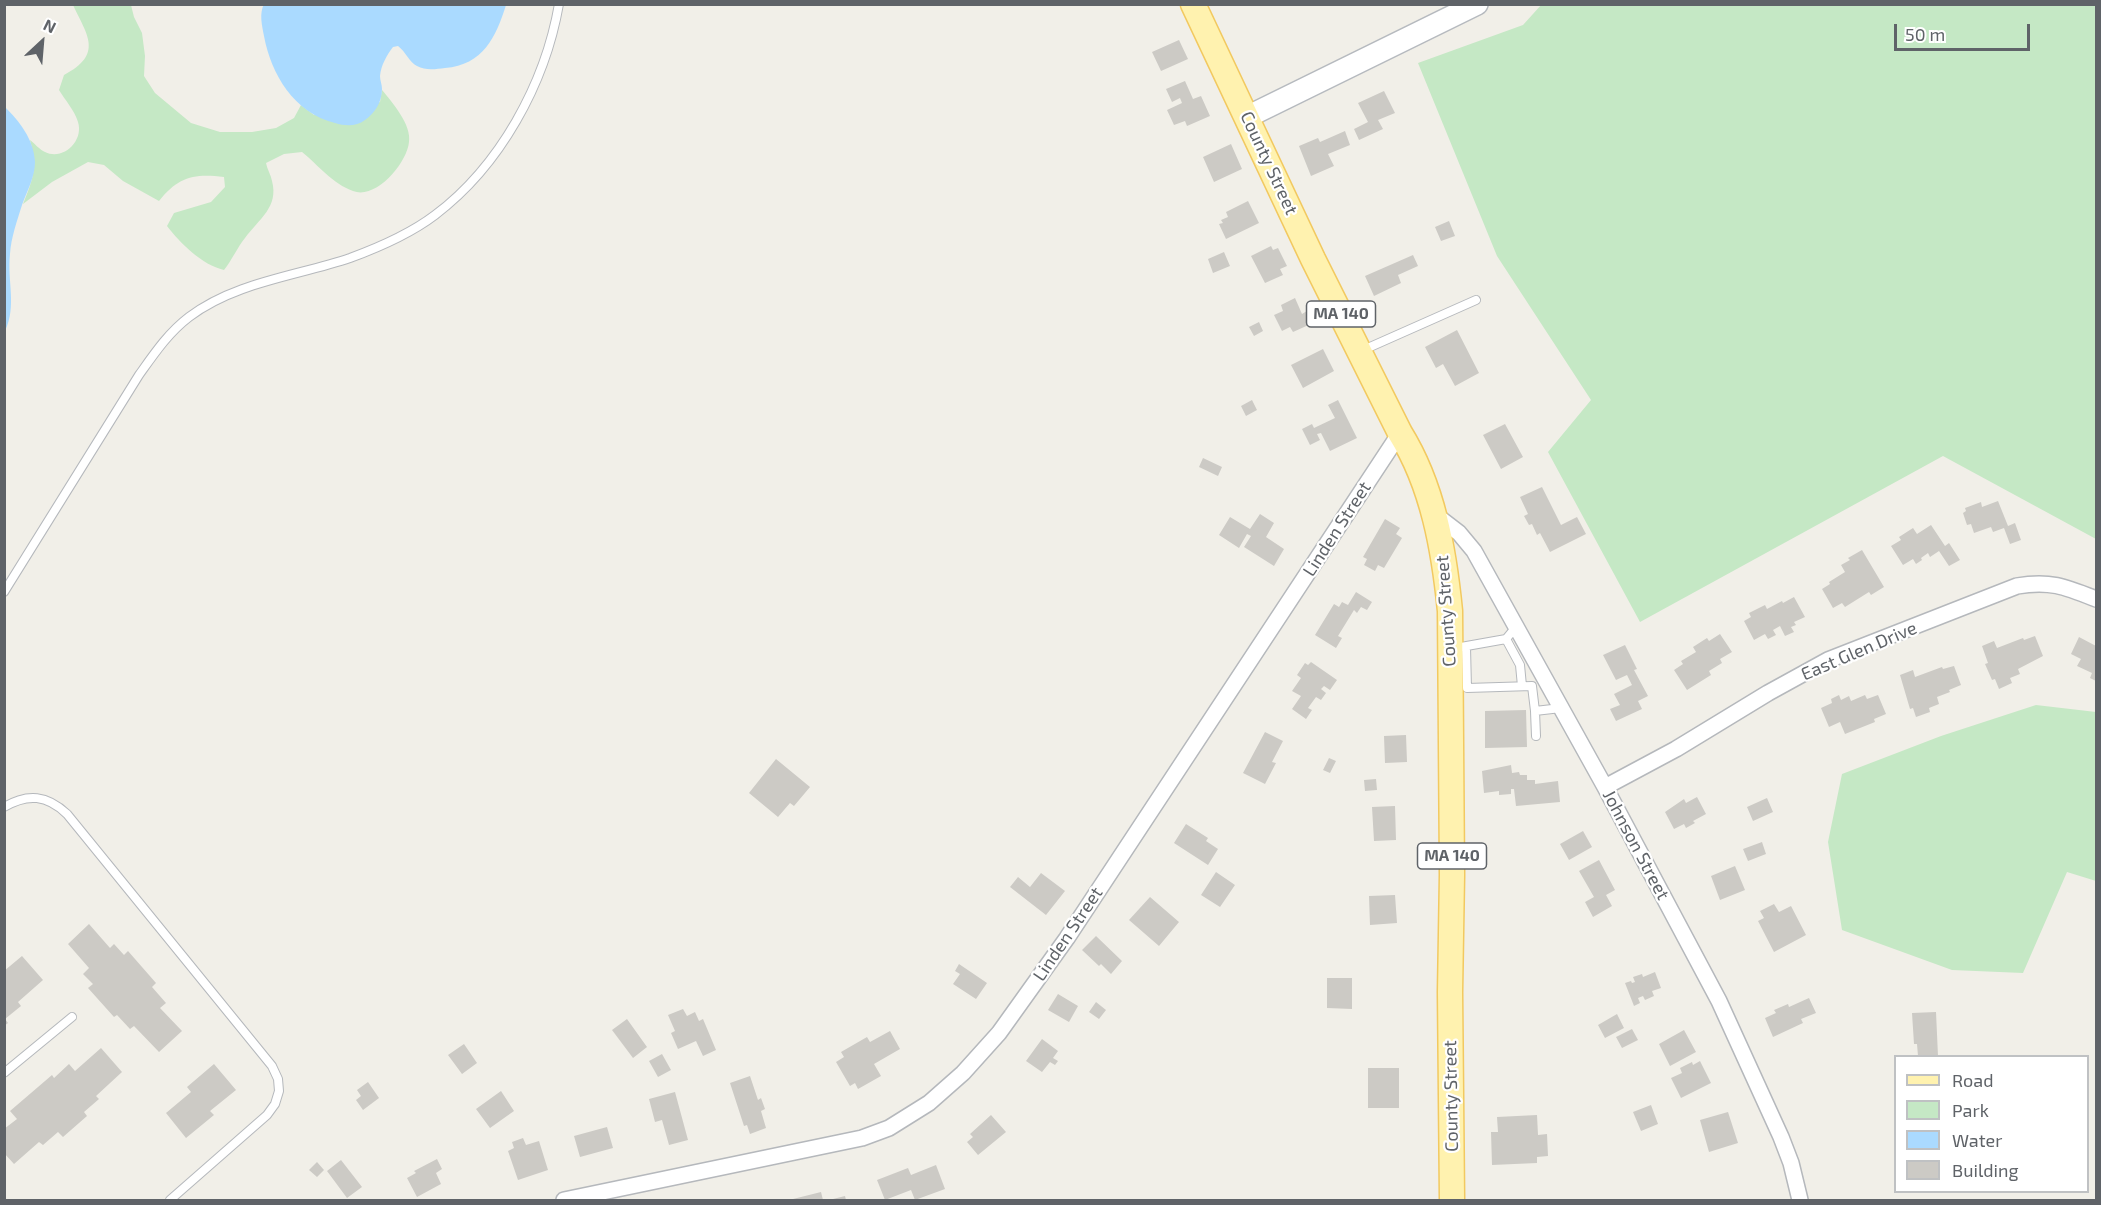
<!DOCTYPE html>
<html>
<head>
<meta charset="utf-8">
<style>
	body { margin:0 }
	#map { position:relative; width:2101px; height:1205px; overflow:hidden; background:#f1efe8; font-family:"Exo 2",sans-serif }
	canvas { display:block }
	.frame { position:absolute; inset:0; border:6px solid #5f6368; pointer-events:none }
	.legend { position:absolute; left:1894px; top:1055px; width:195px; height:138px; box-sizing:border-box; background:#fff; border:2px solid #bfc1c3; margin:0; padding:8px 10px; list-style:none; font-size:18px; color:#5f6368 }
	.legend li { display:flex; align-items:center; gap:12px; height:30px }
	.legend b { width:30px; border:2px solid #bfc1c3 }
	.north { position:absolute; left:12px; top:12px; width:60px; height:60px; -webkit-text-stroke:4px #fff; paint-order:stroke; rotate:26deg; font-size:16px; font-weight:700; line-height:24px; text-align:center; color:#5f6368 }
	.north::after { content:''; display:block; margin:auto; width:21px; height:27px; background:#5f6368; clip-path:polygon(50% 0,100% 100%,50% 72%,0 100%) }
	.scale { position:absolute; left:1894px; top:24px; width:136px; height:27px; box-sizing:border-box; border:3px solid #5f6368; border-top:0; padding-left:8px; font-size:18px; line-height:21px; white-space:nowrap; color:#5f6368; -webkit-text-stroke:4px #fff; paint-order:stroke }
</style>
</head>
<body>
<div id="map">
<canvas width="2101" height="1205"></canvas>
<div class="frame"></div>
<ul class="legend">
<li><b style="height:8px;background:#fff2af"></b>Road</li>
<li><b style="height:16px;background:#c5e8c5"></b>Park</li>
<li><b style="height:16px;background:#aadaff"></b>Water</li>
<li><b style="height:16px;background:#cccac5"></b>Building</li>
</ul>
<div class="north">N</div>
<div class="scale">50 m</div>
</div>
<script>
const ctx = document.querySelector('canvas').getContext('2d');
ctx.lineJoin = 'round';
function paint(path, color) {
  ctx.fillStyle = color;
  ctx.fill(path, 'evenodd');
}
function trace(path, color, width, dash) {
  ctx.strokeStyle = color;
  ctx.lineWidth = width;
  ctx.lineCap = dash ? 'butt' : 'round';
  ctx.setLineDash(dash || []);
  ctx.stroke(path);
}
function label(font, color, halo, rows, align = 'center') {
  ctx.font = font + ' "Exo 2",sans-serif';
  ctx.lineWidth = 4.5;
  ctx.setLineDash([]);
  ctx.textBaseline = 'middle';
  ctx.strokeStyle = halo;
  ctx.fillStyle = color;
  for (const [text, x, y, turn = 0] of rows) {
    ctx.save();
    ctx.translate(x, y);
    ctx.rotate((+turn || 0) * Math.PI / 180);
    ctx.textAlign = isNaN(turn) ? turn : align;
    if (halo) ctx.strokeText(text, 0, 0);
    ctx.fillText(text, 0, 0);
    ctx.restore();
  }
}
paint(new Path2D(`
	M1542,4L2096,5V539L1943,456L1640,622L1548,452L1591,400L1497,256L1418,63L1523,25Z
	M73,5H131L134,17L142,33L145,56L144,76L155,93L191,123L220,132H252L276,128L294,118L301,105L314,115L380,102L382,90C392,102 412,125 409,142C407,163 376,200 353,191C333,184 318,165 302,152L284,154L266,163C267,169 271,175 272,181C279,207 259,219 245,238C237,248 232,260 224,270C202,265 180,243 167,226L174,213L211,202L225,187L224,177C194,173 178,177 159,201L123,181L104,165L88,162L52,182L23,204C34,177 37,168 30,140C34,143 40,150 45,152C63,161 84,141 78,122C75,111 65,100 59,90L64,75C104,54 87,35 73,5Z
	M2036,705L2096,712V881L2067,872L2023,973L1952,970L1842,930L1828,842L1842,774L1941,736Z`), '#c5e8c5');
paint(new Path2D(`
	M264,4H506V5C496,37 483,65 445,68C436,69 426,71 417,66C409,62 406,52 398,46L393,47C387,55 381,65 380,76C380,80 382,85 382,89C382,102 375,113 365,120C356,127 345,126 335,123C294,113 271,74 264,36C262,25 259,14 264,4Z
	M5,107C19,121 34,139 35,162C35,177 27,191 22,205C17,221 11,238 10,254C7,282 17,305 5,331Z`), '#aadaff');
paint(new Path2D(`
	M1179,40L1188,59L1161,71L1152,52Z
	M1185,81L1193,99L1201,96L1210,116L1187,126L1185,121L1174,125L1167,110L1182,103L1180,98L1172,102L1166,89Z
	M1384,91L1395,113L1378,120L1383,129L1359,140L1354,129L1368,122L1358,103Z
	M1345,131L1350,145L1328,154L1334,166L1311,176L1299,146L1318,138L1320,142Z
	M1231,144L1242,169L1214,182L1203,157Z
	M1248,201L1259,223L1226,239L1219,224L1223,223L1221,220L1228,217L1226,212Z
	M1449,221L1455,236L1441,241L1435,227Z
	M1271,246L1273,250L1278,248L1287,266L1280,269L1283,275L1265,283L1251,256Z
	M1224,252L1230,266L1213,273L1208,259Z
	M1413,255L1418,266L1398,275L1401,283L1374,296L1365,276Z
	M1295,298L1302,314L1307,311L1313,323L1293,332L1290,327L1282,331L1274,315L1283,311L1281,305Z
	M1259,322L1263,331L1254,336L1249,327Z
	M1457,330L1479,373L1455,386L1443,364L1436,368L1425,347Z
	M1323,349L1334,371L1303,388L1291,365Z
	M1252,400L1257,410L1246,416L1241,406Z
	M1338,400L1357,438L1330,451L1321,433L1317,434L1320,440L1310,445L1302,429L1312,424L1314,428L1335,418L1328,405Z
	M1505,424L1523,457L1501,469L1483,435Z
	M1203,458L1222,467L1218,476L1199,467Z
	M1542,487L1561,525L1577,517L1586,534L1550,552L1540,533L1537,535L1532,524L1529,525L1524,516L1528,514L1520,497Z
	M1998,501L2008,526L2015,523L2021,540L2010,544L2004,528L1993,532L1991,527L1974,533L1971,524L1967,525L1963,513L1966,511L1965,508L1981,502L1982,507Z
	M1260,514L1274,523L1266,537L1284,549L1274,566L1244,547L1251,536L1247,534L1239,548L1219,535L1230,517L1250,529Z
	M1385,519L1400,528L1396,534L1402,538L1384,568L1378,565L1375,571L1364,565L1367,559L1363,557Z
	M1931,525L1945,546L1949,543L1960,560L1949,566L1939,551L1930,557L1928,553L1921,558L1922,560L1916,564L1913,559L1903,565L1891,546L1901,540L1899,537L1913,528L1917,534Z
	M1862,550L1884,587L1871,595L1869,592L1845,607L1842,603L1833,608L1822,589L1830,584L1829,582L1845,572L1841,565L1850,560L1848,558Z
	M1356,592L1372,602L1367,610L1361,607L1357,613L1354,610L1338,636L1342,638L1336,648L1315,635L1334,604L1339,607L1342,602L1348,605Z
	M1794,597L1805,617L1794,622L1796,625L1791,627L1794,632L1785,636L1780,626L1773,630L1776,635L1768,639L1765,634L1754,640L1744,621L1751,617L1749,613L1765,605L1767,609L1782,601L1783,603Z
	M1720,634L1732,652L1720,659L1722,663L1709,671L1711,675L1687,690L1674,670L1683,664L1681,661L1696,652L1693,647L1707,638L1709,641Z
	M2035,636L2043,656L2018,669L2020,674L2010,678L2012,683L1999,689L1995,679L1992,680L1985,664L1988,663L1982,646L1994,641L1997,648L2023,638L2024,640Z
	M2079,637L2096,646V681L2090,678L2092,673L2077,666L2081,659L2071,654Z
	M1625,645L1637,669L1634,670L1648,696L1638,701L1642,709L1616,721L1610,709L1620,705L1614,694L1632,685L1627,675L1616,680L1603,655Z
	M1311,662L1337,680L1330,690L1324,686L1321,689L1326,693L1321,700L1316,697L1308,708L1312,710L1306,719L1292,709L1301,696L1292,691L1301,678L1297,675L1305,663L1308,665Z
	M1954,666L1961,685L1949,690L1950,692L1937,697L1939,704L1929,708L1930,712L1916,717L1913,708L1910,709L1900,675L1913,670L1915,677L1942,667L1943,669Z
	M1839,695L1841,700L1849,696L1851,701L1865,695L1867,699L1878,695L1886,714L1874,719L1875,722L1845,734L1840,722L1829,727L1821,708L1832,703L1831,699Z
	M1526,710L1527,747L1485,748V711Z
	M1265,732L1283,741L1272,762L1276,763L1265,784L1243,773Z
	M1406,735L1407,762L1385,763L1384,736Z
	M1329,758L1336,761L1330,773L1323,770Z
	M776,759L810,787L794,806L790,803L778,817L749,793Z
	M1511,765L1512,773L1519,772L1520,775H1527V780H1535V784L1558,781L1560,802L1516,806L1514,789H1511V794L1499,795V791L1484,793L1482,771Z
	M1376,779L1377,790L1365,791L1364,780Z
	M1697,797L1706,814L1693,821L1695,823L1686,828L1684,824L1674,829L1665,812L1684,799L1686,803Z
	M1767,798L1773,812L1753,821L1747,807Z
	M1395,806L1396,840L1374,841L1372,807Z
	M1186,824L1208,838L1206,841L1218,849L1208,865L1174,843Z
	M1583,831L1592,847L1569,860L1560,844Z
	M1762,842L1766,854L1748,861L1743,849Z
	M1599,860L1615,890L1606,895L1612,906L1593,917L1585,902L1594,897L1579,871Z
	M1735,866L1745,890L1720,900L1711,876Z
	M1216,872L1235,885L1220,907L1201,895Z
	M1041,873L1065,891L1046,915L1010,887L1018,877L1030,887Z
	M1395,895L1397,923L1370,925L1369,896Z
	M1150,897L1179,922L1159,946L1129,920Z
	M1774,904L1779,912L1791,906L1806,935L1774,952L1758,921L1764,918L1760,911Z
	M89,924L110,948L114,944L124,955L128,951L156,983L152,987L166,1003L160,1008L182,1031L159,1052L134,1026L130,1029L117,1015L114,1017L88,988L93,984L83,974L89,968L68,944Z
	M1096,936L1122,961L1111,974L1101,964L1099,966L1082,950Z
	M22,956L43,980L18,1002L21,1006L5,1019L8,1023L4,1026V971Z
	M959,964L987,983L976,999L953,984L960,974L955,971Z
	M1655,972L1661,988L1652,991L1654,996L1645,1000L1643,996L1638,998L1640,1003L1634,1006L1625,983L1631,981L1632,983L1635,982L1633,977L1642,974L1643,977Z
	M1327,978H1352V1009L1327,1008Z
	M1058,994L1078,1006L1069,1022L1048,1010Z
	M1809,998L1816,1013L1801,1019L1803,1023L1773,1037L1765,1018L1776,1013L1774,1010L1788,1004L1789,1007Z
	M1096,1002L1106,1010L1099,1019L1089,1012Z
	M683,1009L687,1016L695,1012L699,1021L703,1019L716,1050L703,1056L696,1041L678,1049L671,1033L675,1031L668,1015Z
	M1936,1012L1938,1056H1918L1917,1044H1914L1912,1013Z
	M1617,1014L1624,1028L1605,1038L1598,1025Z
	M627,1019L647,1047L633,1058L612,1030Z
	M1632,1029L1638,1040L1622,1048L1616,1037Z
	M1684,1030L1696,1052L1670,1066L1659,1044Z
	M890,1031L900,1049L874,1064L881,1076L858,1089L855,1083L850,1086L836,1062L844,1057L841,1052L867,1037L870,1042Z
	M1042,1039L1058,1051L1053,1058L1058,1061L1055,1065L1050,1062L1042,1072L1026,1061Z
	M464,1044L477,1063L462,1074L448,1055Z
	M101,1048L122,1072L96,1096L99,1099L84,1112L87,1116L63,1137L58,1132L43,1145L39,1142L14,1164L4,1153V1129L17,1119L10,1111L52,1075L54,1078L69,1064L75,1071Z
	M662,1054L671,1070L658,1077L649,1061Z
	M1700,1061L1711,1083L1681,1098L1671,1078L1682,1073L1680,1068L1692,1062L1693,1065Z
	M214,1064L236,1090L210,1111L214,1115L186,1138L166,1113L191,1092L187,1087Z
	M1368,1068H1399V1108H1368Z
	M750,1076L758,1100L761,1098L765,1109L761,1111L766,1128L750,1134L747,1125L744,1126L730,1083Z
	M368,1082L379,1098L363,1110L356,1100L361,1096L357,1090Z
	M501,1091L514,1111L490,1128L476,1109Z
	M675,1092L688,1140L669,1145L662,1120L655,1122L649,1099Z
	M1651,1105L1658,1124L1641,1131L1633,1112Z
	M1728,1112L1738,1143L1709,1152L1700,1120Z
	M991,1115L1006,1132L978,1155L967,1142L973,1137L970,1134Z
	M1537,1115L1538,1135L1547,1134L1548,1156L1537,1157V1163L1492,1165L1491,1132H1498L1497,1117Z
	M607,1127L613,1148L580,1157L574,1136Z
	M523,1138L526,1145L539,1141L548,1170L518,1180L508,1151L514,1148L512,1142Z
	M437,1159L442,1169L436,1173L441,1184L417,1197L407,1178L416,1173L414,1171Z
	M341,1160L362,1187L347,1198L327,1171Z
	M317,1162L324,1170L317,1177L309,1170Z
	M936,1165L945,1189L915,1200L911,1190L885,1200L877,1180L908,1168L911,1175Z
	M821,1192L823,1200H789Z
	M845,1196L846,1200H829Z`), '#cccac5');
const lane = new Path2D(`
	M1361,351L1476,300
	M4,592L139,375C154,354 168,333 189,317C235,282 297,276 350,258C380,247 410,234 435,215C500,166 545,84 559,4
	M1506,639L1520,665L1522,686
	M1461,647L1506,639L1516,627
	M1466,647L1467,688L1532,686L1535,711
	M1536,736L1535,711L1561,708
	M4,807C28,793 47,795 67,814L272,1066L278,1079L279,1091L275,1104L267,1115L170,1200
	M4,1073L72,1017`);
const street = new Path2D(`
	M1433,513L1459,533L1474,551L1605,787L1719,1001L1781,1137L1791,1163L1800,1200
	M1605,787L1676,749L1768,693L1828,660L2017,586C2050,580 2066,587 2096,599
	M564,1200L862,1138L889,1128L929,1103L963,1073L999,1033L1067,938L1400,433`);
const secondary = new Path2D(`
	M1247,117L1477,4`);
const primary = new Path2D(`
	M1193,4L1313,259L1400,433C1433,486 1444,550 1450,611L1452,875L1450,992L1452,1200`);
trace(lane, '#b5b8bc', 10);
trace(street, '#b5b8bc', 18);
trace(secondary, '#b6babf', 24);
trace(primary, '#f2c960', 27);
trace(lane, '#fff', 8);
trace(street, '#fff', 15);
trace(secondary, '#fff', 21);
trace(primary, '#fff2af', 24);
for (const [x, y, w] of [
	[1341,314,69],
	[1452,856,69]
]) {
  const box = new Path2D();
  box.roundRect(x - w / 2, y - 13, w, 26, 4.5);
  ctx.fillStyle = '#fff';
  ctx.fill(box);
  trace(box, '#5f6368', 1.5);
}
label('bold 16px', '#5f6368', null, [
	["MA 140",1341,314],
	["MA 140",1452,856]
]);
label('18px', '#5f6368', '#fff', [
	["County Street",1269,163,65],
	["Linden Street",1337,529,-57],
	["County Street",1446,611,-94],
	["East Glen Drive",1859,651,-23],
	["Johnson Street",1636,845,62],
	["Linden Street",1068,934,-56],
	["County Street",1451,1096,-91]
]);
</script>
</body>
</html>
